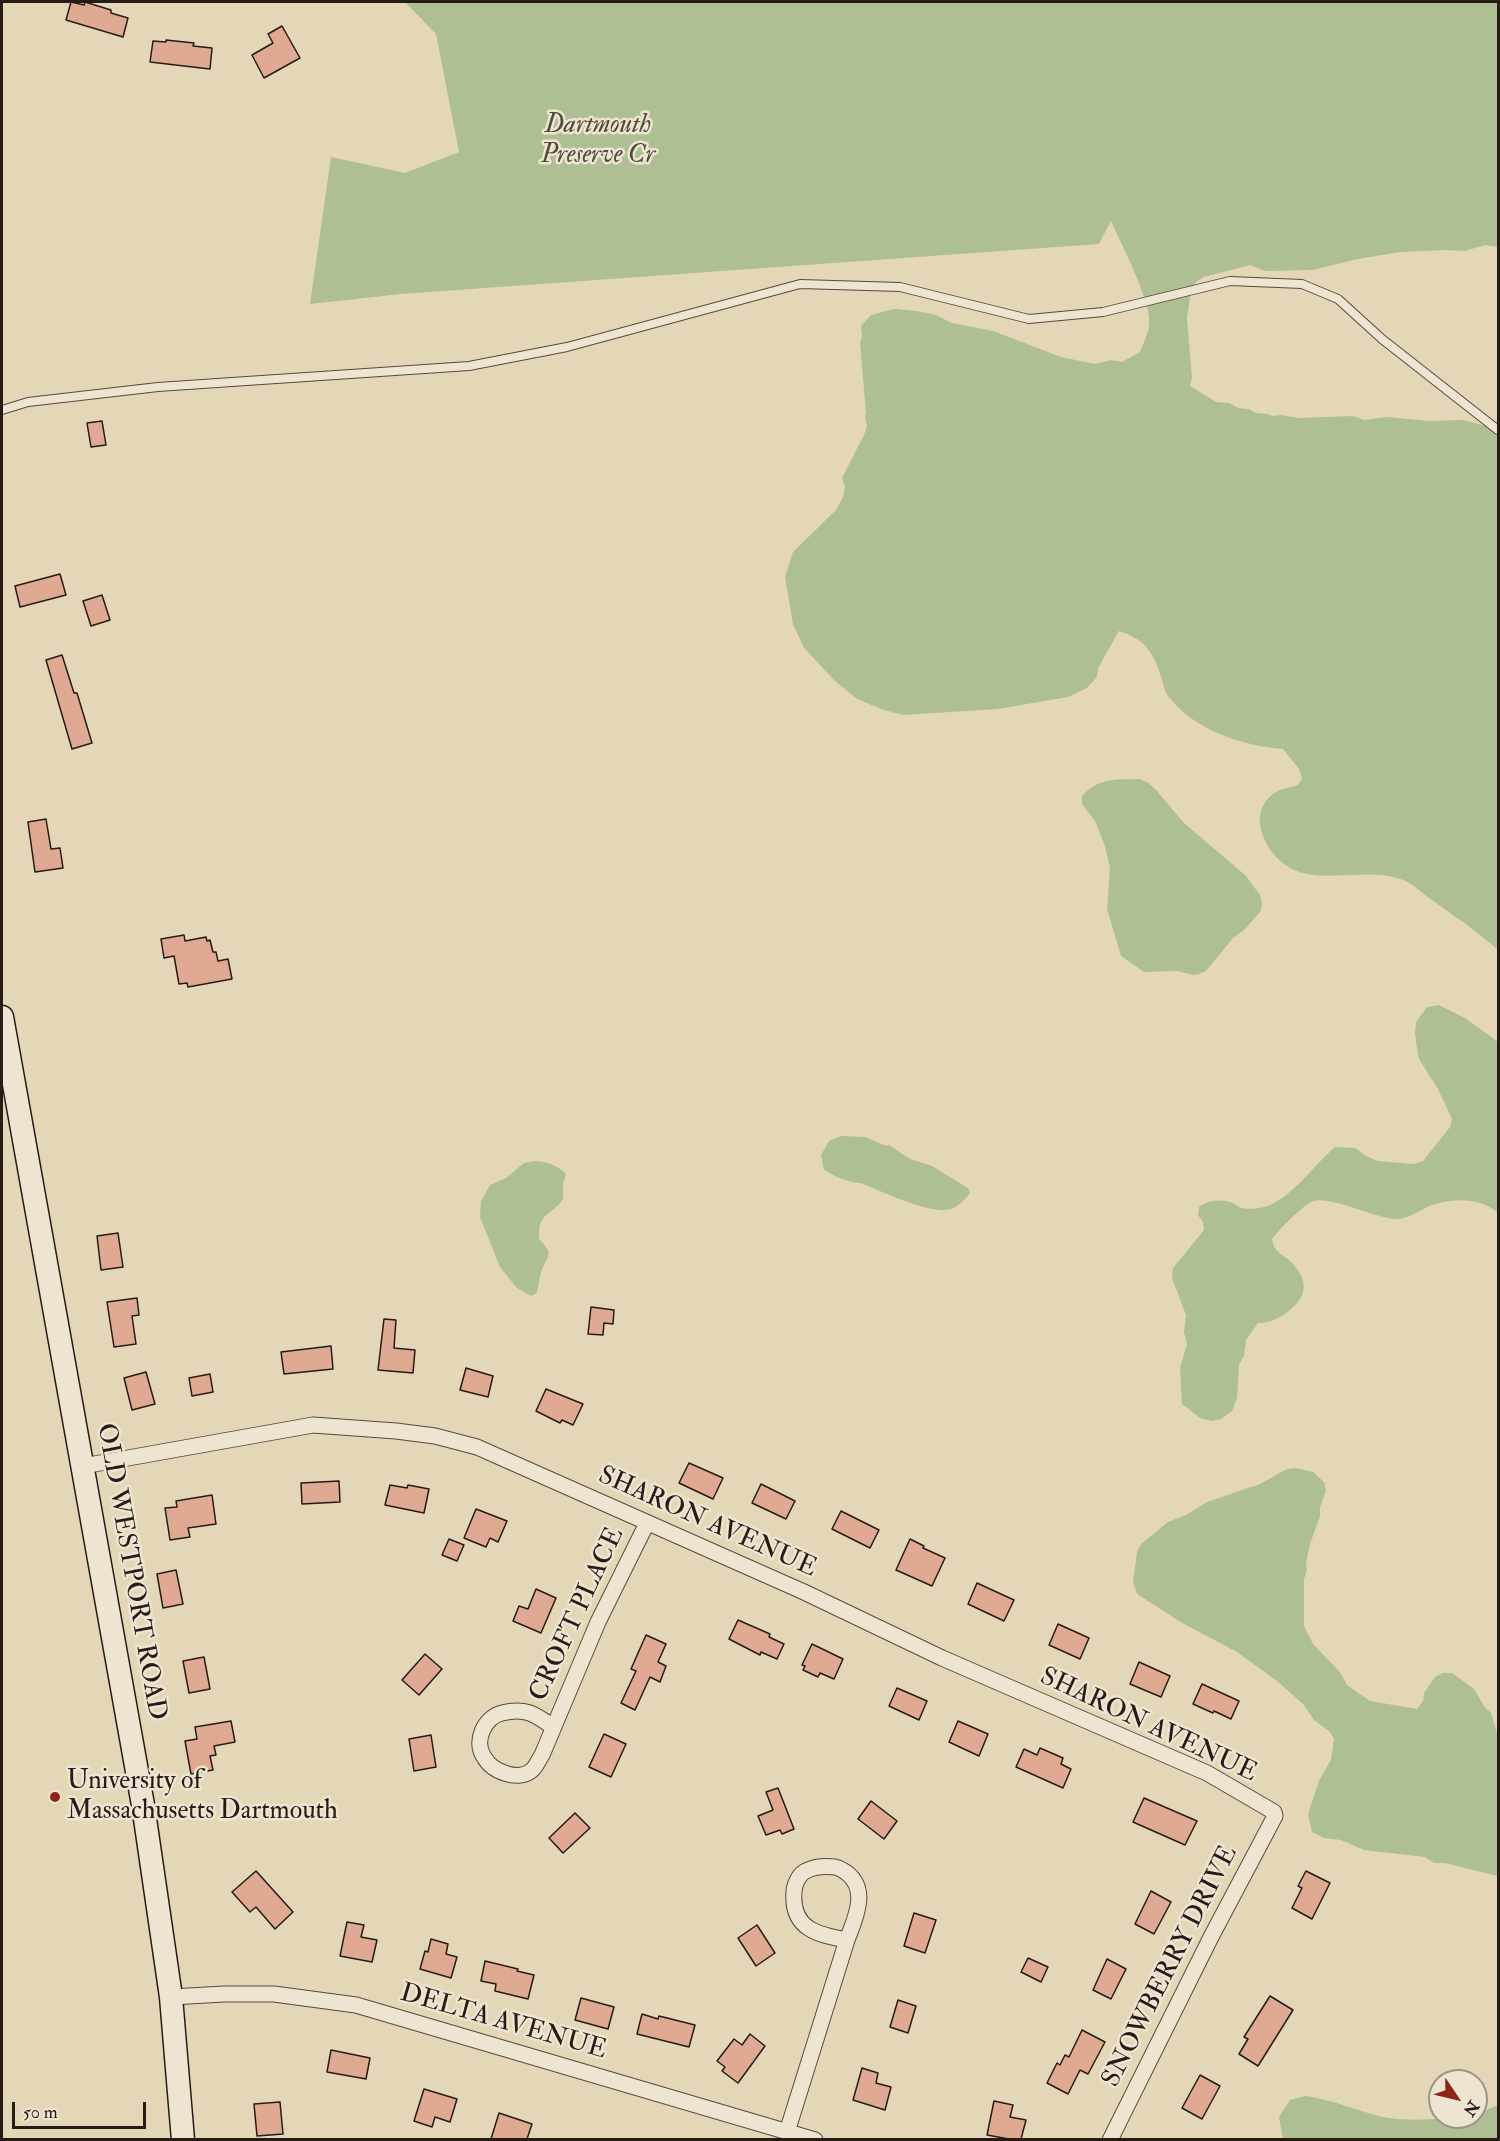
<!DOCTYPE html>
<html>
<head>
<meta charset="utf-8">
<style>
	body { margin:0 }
	#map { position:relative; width:1500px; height:2141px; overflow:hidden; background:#e3d7b8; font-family:"IM FELL Double Pica",serif }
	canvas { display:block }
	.frame { position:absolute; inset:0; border:3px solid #271b16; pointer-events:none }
	.north { position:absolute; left:1428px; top:2069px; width:60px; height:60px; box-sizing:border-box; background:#ede5d1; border:2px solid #9e9486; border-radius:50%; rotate:125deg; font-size:16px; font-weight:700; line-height:24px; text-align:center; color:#271b16 }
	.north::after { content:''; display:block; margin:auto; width:21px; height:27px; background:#8f2418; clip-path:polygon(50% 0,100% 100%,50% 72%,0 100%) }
	.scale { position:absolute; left:12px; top:2102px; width:134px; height:27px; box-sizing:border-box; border:3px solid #271b16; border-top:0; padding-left:8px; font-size:18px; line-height:21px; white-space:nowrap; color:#271b16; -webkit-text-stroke:4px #ede5d1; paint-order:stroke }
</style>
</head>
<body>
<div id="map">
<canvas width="1500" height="2141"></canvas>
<div class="frame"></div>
<div class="north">N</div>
<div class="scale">50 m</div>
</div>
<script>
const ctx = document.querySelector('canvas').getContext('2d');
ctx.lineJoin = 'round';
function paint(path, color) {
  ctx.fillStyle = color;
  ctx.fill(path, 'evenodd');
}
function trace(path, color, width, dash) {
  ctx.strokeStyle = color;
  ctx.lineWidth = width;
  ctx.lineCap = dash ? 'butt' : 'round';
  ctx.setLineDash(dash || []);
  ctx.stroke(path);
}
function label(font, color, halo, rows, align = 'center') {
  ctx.font = font + ' "IM FELL Double Pica",serif';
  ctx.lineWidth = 5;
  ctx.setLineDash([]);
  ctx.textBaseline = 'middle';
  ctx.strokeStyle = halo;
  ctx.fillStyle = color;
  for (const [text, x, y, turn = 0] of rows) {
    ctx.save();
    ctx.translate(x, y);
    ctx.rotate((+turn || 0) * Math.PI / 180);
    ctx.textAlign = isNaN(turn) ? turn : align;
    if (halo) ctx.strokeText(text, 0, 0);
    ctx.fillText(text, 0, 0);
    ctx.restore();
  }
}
paint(new Path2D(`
	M405,2H1498V247L1485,245L1465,251L1446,250L1400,252L1358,259L1313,270L1265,271L1250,265L1204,277L1197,281L1191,290L1187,318L1192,378L1190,386L1216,402L1229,403L1238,408L1249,409L1256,413L1268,414L1273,416L1281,415L1298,418L1353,416L1364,420L1387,417L1429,421L1462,420L1483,425L1498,433V950C1477,931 1453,915 1429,898C1421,892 1412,883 1403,880C1355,862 1298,899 1266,843C1261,833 1257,819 1262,808C1271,790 1280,790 1298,785L1302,778L1299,769L1283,749C1243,746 1194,730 1169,697C1165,693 1164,686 1162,680C1154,654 1147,640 1119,631L1098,668L1097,677L1087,688L1068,697L998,709L903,715L884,710L857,699L834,680L804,648L793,624L785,577L793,552L836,510L843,497L845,486L842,478L864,435L867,426L865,416L866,413L860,342L862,336L861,326L871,315L894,309L917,311L936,315L952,323L993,331L1061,357L1095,364L1111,360L1122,362L1140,352C1143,344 1148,334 1149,326C1153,304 1121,244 1111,221L1099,244L401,294L310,304L331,157L405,173L459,152L436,34Z
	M1139,779L1147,782L1156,790L1184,823L1245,875L1260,895L1262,903L1261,911L1244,930L1233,938L1206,971L1199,974L1194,975L1177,971L1144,972L1121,956L1107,909L1110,868L1105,846L1095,821L1082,804V796C1100,777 1114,780 1139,779Z
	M1439,1005L1465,1018L1498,1042V1213C1480,1196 1447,1198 1425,1208C1416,1213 1407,1219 1395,1219C1373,1218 1328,1194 1311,1202C1300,1208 1280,1229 1272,1239C1273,1242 1273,1246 1275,1248C1278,1253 1285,1257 1289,1260C1306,1276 1310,1293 1292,1308C1282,1317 1271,1323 1258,1323L1246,1340L1244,1356L1239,1365L1237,1398L1232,1411L1221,1419L1212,1421L1200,1418L1182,1404L1180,1368L1187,1344L1184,1332L1186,1315L1172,1278L1173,1268L1204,1230L1203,1222L1198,1215L1199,1207C1207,1201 1219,1199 1230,1202C1234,1203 1238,1207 1242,1208C1248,1210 1264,1208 1270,1205C1297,1192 1313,1166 1335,1147L1355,1148L1368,1157L1378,1161L1414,1164L1423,1161L1450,1127L1452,1119L1438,1089L1419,1059L1417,1049L1415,1033L1416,1022L1427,1007Z
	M841,1136L865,1137L886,1146L889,1145L910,1159L932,1166L968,1188L970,1193C965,1200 956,1209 947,1210C924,1212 882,1191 860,1183C846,1182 836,1177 824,1170L821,1155L829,1141Z
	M535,1161C548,1162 557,1165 566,1174L563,1184V1199C552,1216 538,1211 539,1239C556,1256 546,1255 541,1273C539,1280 538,1287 537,1293L531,1296L516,1287L500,1267L480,1217L481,1201L490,1185L506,1178L524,1163Z
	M1295,1468L1313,1472L1324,1482L1326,1491L1320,1507V1516L1310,1544L1306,1563L1307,1570L1304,1579V1626L1313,1644L1340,1672L1347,1685L1370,1701L1417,1709L1423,1701L1424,1693L1435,1677L1443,1673H1452L1474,1689L1484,1706L1491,1713L1498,1736V1876L1445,1863H1434L1425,1857L1364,1850L1341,1840L1324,1838L1312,1832L1308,1814L1319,1781L1331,1760L1334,1739L1330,1732L1314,1720L1303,1704L1277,1681L1237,1652L1184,1624L1137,1594L1133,1582L1137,1552L1141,1544L1168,1522L1186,1515L1207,1502L1260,1484L1287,1469Z
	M1306,2096C1334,2100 1357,2111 1383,2117C1414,2123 1445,2117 1476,2117V2114L1498,2105V2139H1283L1279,2117L1290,2100Z`), '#aebf93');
const building = new Path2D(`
	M71,2L84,5L85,2L111,10V13L128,18L123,37L66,20Z
	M282,26L300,58L264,78L252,55L273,43L268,34Z
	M166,40L194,43L193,46L212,48L210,69L150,62L153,41L166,42Z
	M102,421L106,445L91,447L87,423Z
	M60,574L66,595L20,607L15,586Z
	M102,595L110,620L91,626L83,601Z
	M62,655L74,693H77L92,743L72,749L46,660Z
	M46,819L51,849L60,848L63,868L35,872L28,822Z
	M184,935L185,941L206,937L207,941L210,940L213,952H216L218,961L228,959L232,979L188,987L187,983L179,984L174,956L164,958L161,939Z
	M118,1233L123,1267L101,1270L97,1236Z
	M137,1298L139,1315L132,1316L136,1344L114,1347L107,1302Z
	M591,1307L614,1310L613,1324L604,1323L603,1335L588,1334Z
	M384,1319L396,1320L394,1348L415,1350L413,1373L378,1370Z
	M331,1346L333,1369L284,1374L281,1352Z
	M466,1368L493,1376L488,1397L460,1390Z
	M146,1372L155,1404L132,1410L124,1378Z
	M210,1374L213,1392L192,1396L189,1378Z
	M546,1389L583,1404L573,1425L562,1420L560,1423L536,1411Z
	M689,1463L723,1478L713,1499L679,1483Z
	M339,1481L340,1502L302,1504L301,1483Z
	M761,1484L795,1501L786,1519L752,1503Z
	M390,1485L407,1488L408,1485L429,1489L424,1513L385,1505Z
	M212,1495L216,1524L188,1528L190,1537L170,1540L165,1508L177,1507L176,1501Z
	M476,1509L507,1521L498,1542L490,1538L486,1547L464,1538Z
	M841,1511L879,1530L870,1548L832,1529Z
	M449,1539L464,1545L457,1561L442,1555Z
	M910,1539L924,1546L923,1548L945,1558L932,1586L896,1570Z
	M176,1570L183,1604L163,1608L157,1574Z
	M977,1583L1014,1600L1004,1621L968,1604Z
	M536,1589L556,1598L541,1633L513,1621L519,1606L528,1609Z
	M738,1620L770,1634L769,1637L784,1644L777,1659L761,1652L760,1655L729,1639Z
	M1058,1624L1089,1638L1080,1659L1049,1645Z
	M646,1635L666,1644L658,1662L666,1666L660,1682L650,1677L635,1710L621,1703L636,1671L631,1669Z
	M812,1644L843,1659L834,1679L820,1673L818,1677L803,1670L805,1666L802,1665Z
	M425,1654L442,1669L419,1695L402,1680Z
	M204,1657L210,1689L189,1693L183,1661Z
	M1139,1662L1170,1676L1161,1697L1130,1684Z
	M1202,1684L1239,1701L1231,1719L1214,1711L1213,1713L1193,1704Z
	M897,1688L927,1701L919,1720L889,1706Z
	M231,1721L235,1742L214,1746L216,1755L210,1756L213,1770L191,1774L185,1741L197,1739L195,1727Z
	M958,1721L988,1734L979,1756L949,1742Z
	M604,1734L626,1744L611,1777L589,1767Z
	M431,1735L436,1767L414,1771L409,1739Z
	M1040,1748L1063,1758L1061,1764L1071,1769L1063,1788L1016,1767L1024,1749L1037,1755Z
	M778,1788L794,1829L782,1834L780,1830L766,1835L758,1816L773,1810L766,1792Z
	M1144,1798L1197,1821L1185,1845L1133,1822Z
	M871,1801L897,1821L884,1839L858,1819Z
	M575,1813L590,1828L563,1853L549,1838Z
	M256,1871L293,1912L275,1929L256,1907L250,1912L232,1892Z
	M1306,1871L1330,1883L1312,1919L1292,1908L1302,1888L1298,1886Z
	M1151,1891L1171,1902L1154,1934L1135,1924Z
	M914,1913L936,1920L925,1953L904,1946Z
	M347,1922L364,1925L361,1937L377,1940L372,1962L340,1956Z
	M757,1925L775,1953L756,1966L738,1938Z
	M431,1939L448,1944L446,1954L457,1957L451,1978L420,1969L425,1951L428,1952Z
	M1028,1958L1048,1967L1041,1982L1021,1972Z
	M1107,1959L1126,1969L1111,1999L1093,1990Z
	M485,1961L518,1969L517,1971L534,1975L528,1999L495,1991L496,1984L481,1981Z
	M1270,1996L1293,2010L1258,2066L1239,2054L1248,2039L1244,2037Z
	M581,1998L614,2007L608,2029L575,2020Z
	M898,2000L916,2006L908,2033L890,2027Z
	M642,2014L658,2019L659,2016L695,2025L689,2047L637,2034Z
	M1082,2030L1105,2042L1088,2074L1080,2070L1068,2094L1047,2083L1057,2063L1060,2065L1065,2055L1069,2057Z
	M750,2034L765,2046L738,2083L722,2071L725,2067L717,2061L734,2039L742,2045Z
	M331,2050L370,2058L366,2079L327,2072Z
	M862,2068L878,2073L876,2083L891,2087L885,2110L853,2100Z
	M1200,2075L1220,2086L1202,2119L1182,2108Z
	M424,2089L457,2099L450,2122L435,2117L432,2127L414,2121Z
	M994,2101L1013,2105L1010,2117L1026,2120L1021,2139H1009L987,2135Z
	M280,2102L283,2134L257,2136L254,2104Z
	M499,2113L532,2124L527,2139H491Z`);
paint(building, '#dfaa91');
trace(building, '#271b16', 1.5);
const service = new Path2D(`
	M2,410L28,402L158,387L469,366L567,347L800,284L900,287L1029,319L1103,312L1230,281L1302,284L1338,299L1382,339L1498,430`);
const minor = new Path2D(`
	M83,1466L313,1425L396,1431L435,1436L477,1447L804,1592L942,1658L1207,1773L1274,1812L1275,1816L1211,1937L1110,2140
	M553,1727C535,1714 525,1707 502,1713C485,1717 473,1741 484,1757C492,1772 519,1782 532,1770C536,1767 539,1759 542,1755L598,1622L647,1523
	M171,1997L224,1994H274L356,2005L815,2140
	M787,2132L847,1940C855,1919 869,1890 847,1873C843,1870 840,1868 835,1867C824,1866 814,1866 804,1872C799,1875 794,1885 794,1892C791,1929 818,1935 847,1940`);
const secondary = new Path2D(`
	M2,1017L143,1805L171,1997L183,2140`);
trace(service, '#564a3e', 10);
trace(minor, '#564a3e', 17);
trace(secondary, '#271b16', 25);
trace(service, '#ede5d1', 8);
trace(minor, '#ede5d1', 15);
trace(secondary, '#ede5d1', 22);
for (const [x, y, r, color] of [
	[55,1797,6,"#8f2418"]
]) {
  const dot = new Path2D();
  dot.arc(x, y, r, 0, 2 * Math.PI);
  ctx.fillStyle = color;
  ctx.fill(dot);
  trace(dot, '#ede5d1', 2);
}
label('italic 26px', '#504c3c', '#ede5d1', [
	["Dartmouth",598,126],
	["Preserve Cr",598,156]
]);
label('26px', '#271b16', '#ede5d1', [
	["SHARON AVENUE",707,1523,24],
	["OLD WESTPORT ROAD",130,1572,80],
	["CROFT PLACE",578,1615,-65],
	["SHARON AVENUE",1148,1726,25],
	["SNOWBERRY DRIVE",1171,1967,-63],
	["DELTA AVENUE",503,2023,16]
]);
label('26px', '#271b16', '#ede5d1', [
	["University of",67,1782],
	["Massachusetts Dartmouth",67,1812]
], 'left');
</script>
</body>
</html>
